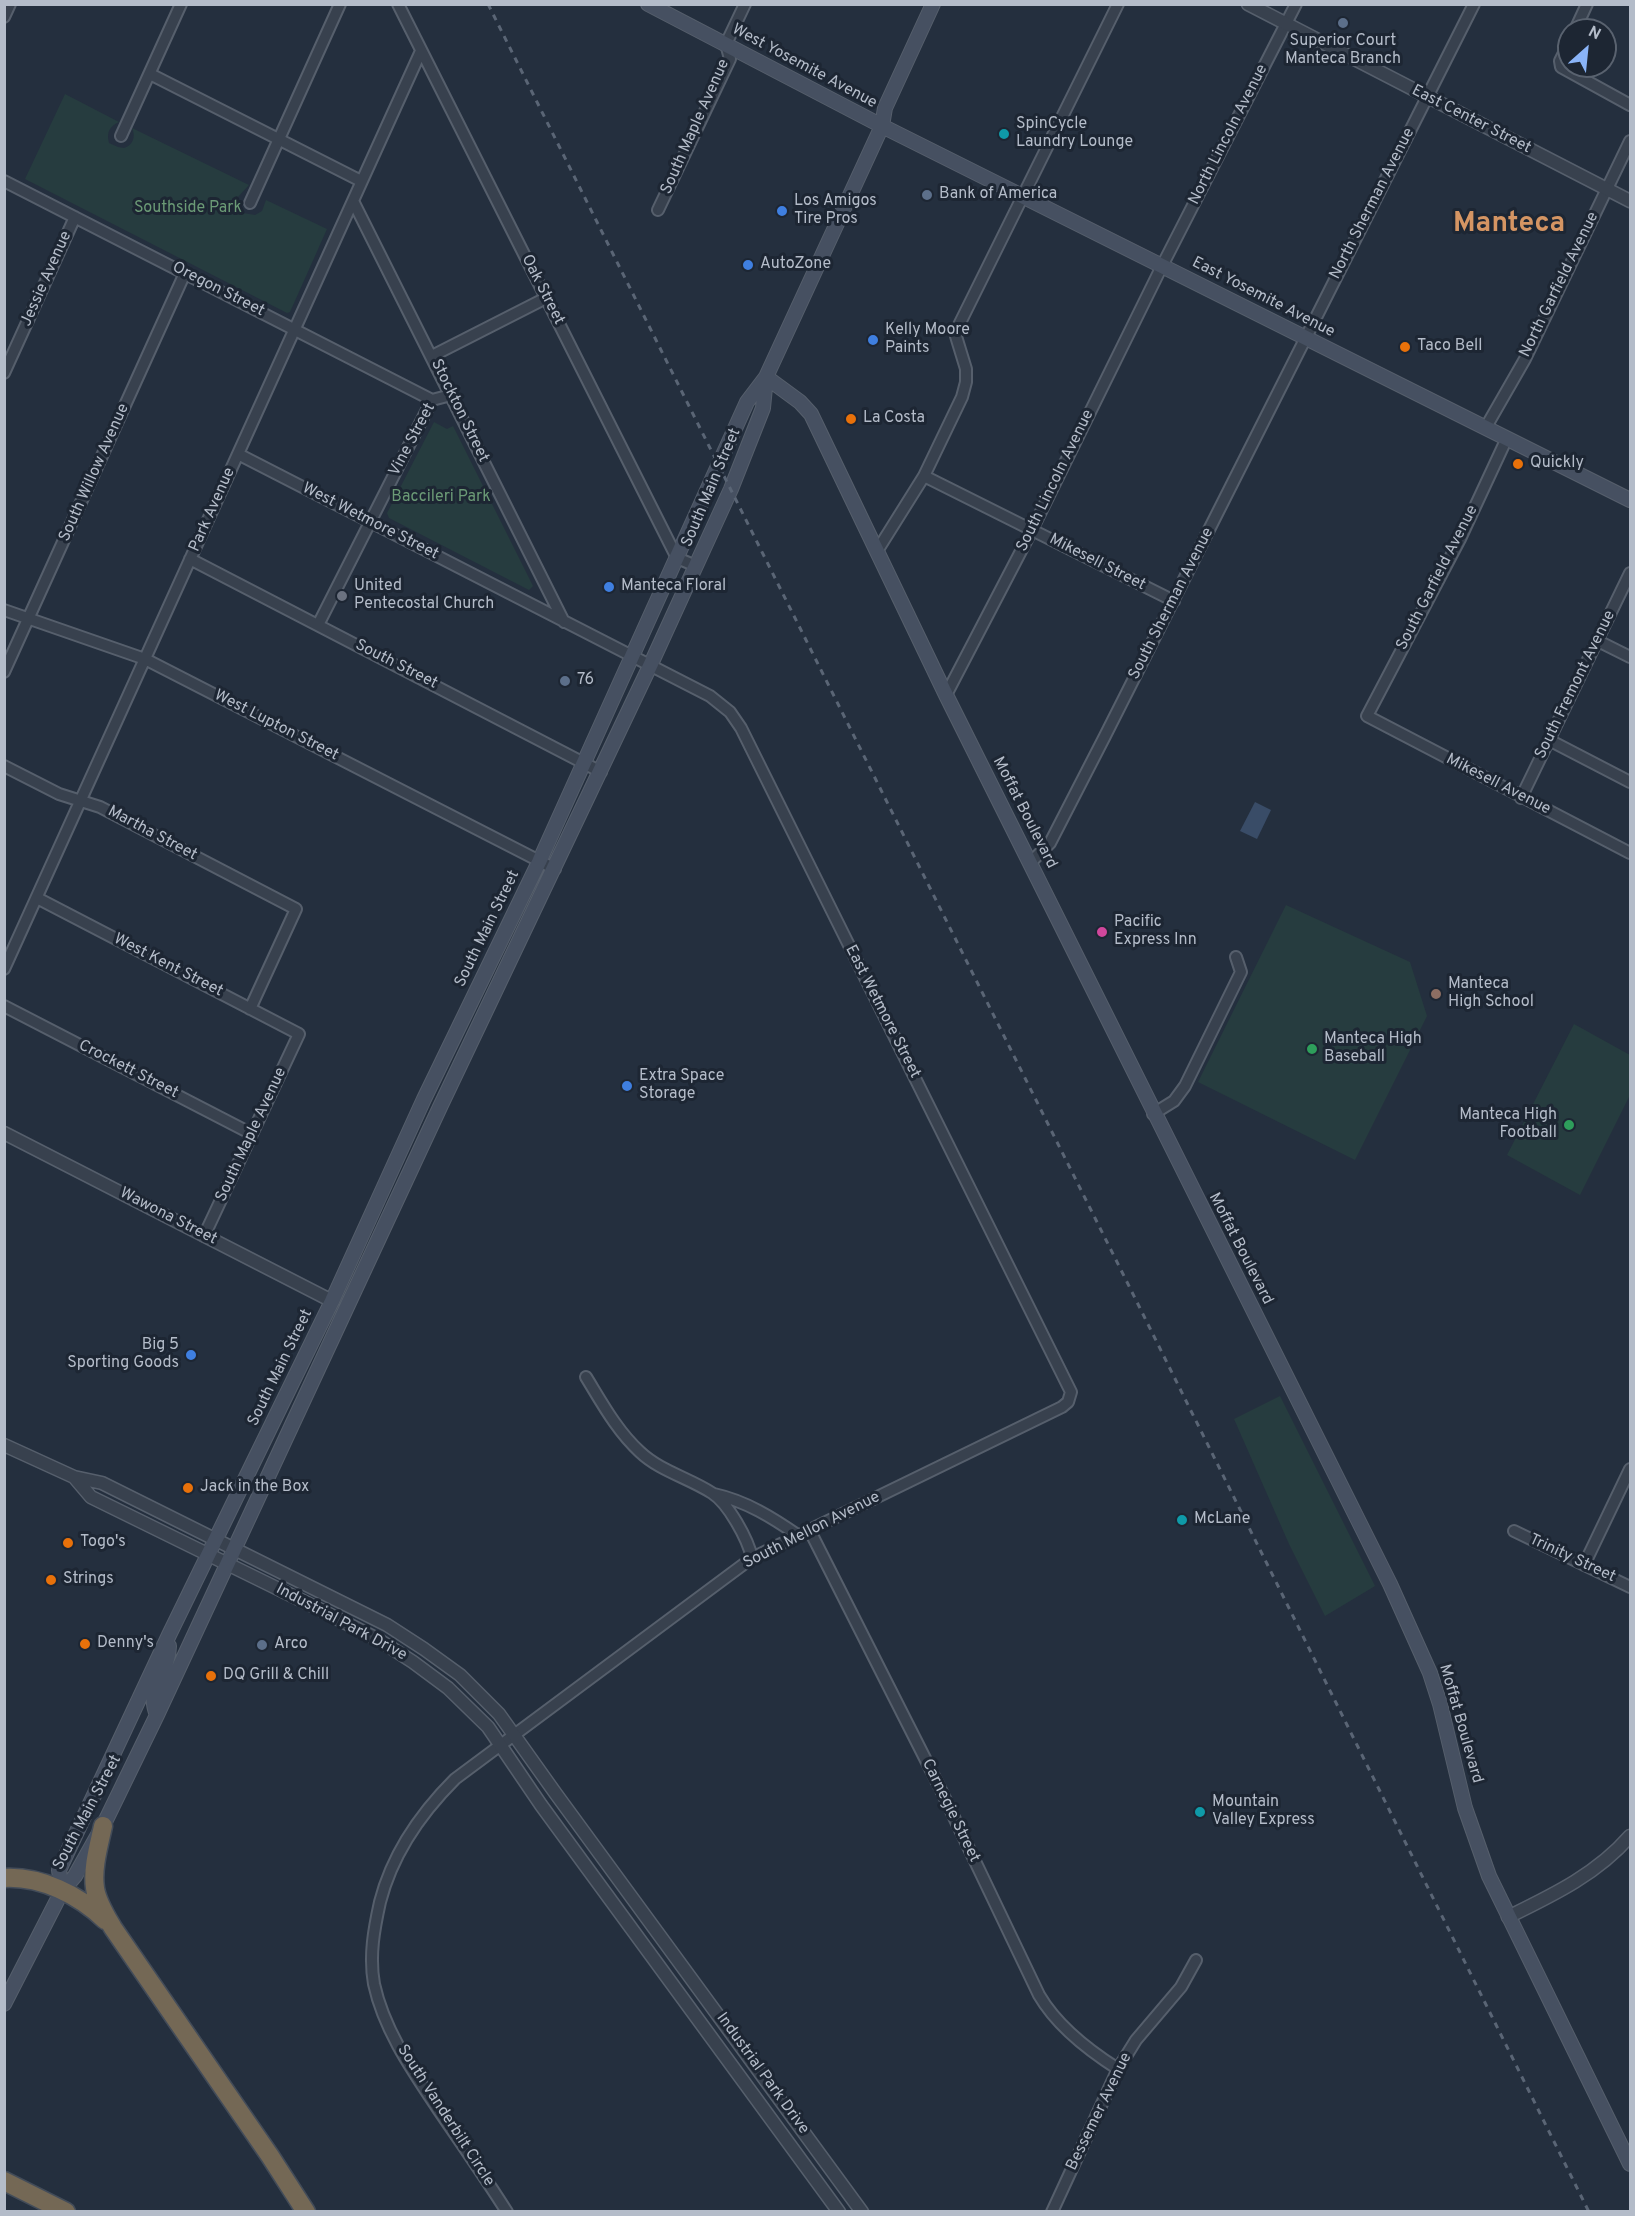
<!DOCTYPE html>
<html>
<head>
<meta charset="utf-8">
<style>
	body { margin:0 }
	#map { position:relative; width:1635px; height:2216px; overflow:hidden; background:#242f3e; font-family:Overpass,sans-serif }
	canvas { display:block }
	.frame { position:absolute; inset:0; border:6px solid #b4bcc9; pointer-events:none }
	.north { position:absolute; left:1557px; top:18px; width:60px; height:60px; box-sizing:border-box; background:#1d2633; border:2px solid #59626f; border-radius:50%; rotate:27deg; font-size:16px; font-weight:700; line-height:24px; text-align:center; color:#b4bcc9 }
	.north::after { content:''; display:block; margin:auto; width:21px; height:27px; background:#8ab4f8; clip-path:polygon(50% 0,100% 100%,50% 72%,0 100%) }
</style>
</head>
<body>
<div id="map">
<canvas width="1635" height="2216"></canvas>
<div class="frame"></div>
<div class="north">N</div>
</div>
<script>
const ctx = document.querySelector('canvas').getContext('2d');
ctx.lineJoin = 'round';
function paint(path, color) {
  ctx.fillStyle = color;
  ctx.fill(path, 'evenodd');
}
function trace(path, color, width, dash) {
  ctx.strokeStyle = color;
  ctx.lineWidth = width;
  ctx.lineCap = dash ? 'butt' : 'round';
  ctx.setLineDash(dash || []);
  ctx.stroke(path);
}
function label(font, color, halo, rows, align = 'center') {
  ctx.font = font + ' Overpass,sans-serif';
  ctx.lineWidth = 6;
  ctx.setLineDash([]);
  ctx.textBaseline = 'middle';
  ctx.strokeStyle = halo;
  ctx.fillStyle = color;
  for (const [text, x, y, turn = 0] of rows) {
    ctx.save();
    ctx.translate(x, y);
    ctx.rotate((+turn || 0) * Math.PI / 180);
    ctx.textAlign = isNaN(turn) ? turn : align;
    if (halo) ctx.strokeText(text, 0, 0);
    ctx.fillText(text, 0, 0);
    ctx.restore();
  }
}
paint(new Path2D(`
	M65,94L119,122C110,126 106,132 109,143L118,147L124,148C133,145 136,137 132,128L249,185L237,198L238,206L243,213L255,215L262,211L266,200L327,229L290,312L287,313L25,179Z
	M434,422L447,429L453,426L533,586L529,590L389,518L387,513Z
	M1286,905L1410,962L1427,1016L1355,1160L1198,1082Z
	M1574,1024L1630,1055V1095L1580,1195L1507,1155Z
	M1280,1396L1375,1586L1325,1616L1289,1544L1234,1419Z`), '#263c3f');
paint(new Path2D(`
	M1255,802L1271,810L1257,839L1240,831Z`), '#394c67');
const minor = new Path2D(`
	M398,4L677,558L696,566
	M4,17L10,4
	M1575,30L1587,4
	M1569,43L1560,61L1561,67L1630,105
	M150,74L361,181
	M121,136L181,4
	M4,181L432,400
	M353,201L564,622
	M250,203L340,4
	M658,210L730,59L726,44L745,4
	M432,356L546,298
	M4,373L75,217
	M1486,427L1525,359L1630,141
	M1507,438L1460,539L1367,716L1630,853
	M238,454L710,696L730,712L741,728L1071,1392L1068,1402L1062,1407L752,1558L455,1779C421,1813 392,1855 380,1902C374,1929 369,1956 374,1984C384,2030 412,2070 438,2109C461,2143 485,2177 507,2212
	M924,476L1174,601
	M877,551L924,476L962,397L966,382V369L955,333L1118,4
	M190,559L601,772
	M4,610L145,659L555,869
	M318,625L432,400L451,395
	M1598,641L1630,657
	M4,672L185,273
	M946,695L1032,530L1162,266L1296,4
	M1549,740L1630,782
	M4,766L59,794L100,807L296,909L250,1009
	M1521,798L1630,573
	M1030,863L1050,843L1105,736L1474,4
	M37,898L299,1034L204,1236
	M4,969L421,51
	M4,1006L252,1134
	M1153,1114L1174,1101L1185,1086L1241,972L1236,957
	M586,1377C602,1403 617,1431 640,1452C660,1471 689,1478 712,1493C728,1503 748,1539 752,1558
	M714,1494C746,1501 773,1518 799,1536
	M810,1531L940,1788L1039,1995C1057,2026 1088,2050 1118,2069
	M1514,1531L1630,1587
	M1584,1565L1630,1469
	M1052,2212L1118,2069L1136,2040L1181,1987L1196,1960`);
const tertiary = new Path2D(`
	M1248,4L1630,201
	M4,1133L332,1301
	M4,1445L74,1477L102,1483L387,1625L424,1649L460,1675L499,1714L556,1794L862,2212
	M74,1477L91,1497L309,1604L379,1640L413,1662L448,1688L488,1727L541,1805L839,2212
	M1508,1917C1553,1895 1597,1874 1630,1836`);
const secondary = new Path2D(`
	M648,4L882,126L1630,500
	M766,377L800,402L811,414L946,695L1390,1584L1430,1673L1440,1704L1465,1808L1489,1876L1630,2164
	M157,1715C145,1686 169,1673 169,1646
	M62,1891L59,1870L169,1635L332,1301L424,1099L539,862L747,402L766,377L882,126L885,108L933,4
	M4,2004L62,1891L75,1876L103,1826L157,1715L440,1107L650,666L731,489L763,408L766,377`);
const motorway = new Path2D(`
	M103,1826C99,1845 92,1868 95,1888C97,1902 106,1916 113,1928L270,2156L306,2212
	M4,1878C41,1876 79,1895 105,1920
	M4,2181L66,2212`);
trace(minor, '#565f6c', 14);
trace(tertiary, '#565f6c', 15);
trace(secondary, '#565f6c', 16);
trace(motorway, '#434c59', 21);
trace(minor, '#38414e', 10);
trace(tertiary, '#38414e', 12);
trace(secondary, '#465061', 14);
trace(motorway, '#746855', 18);
trace(new Path2D(`
	M488,4L1125,1278L1589,2212`), '#5a6575', 3, [6, 6]);
for (const [x, y, r, color] of [
	[1343,23,6,"#5c6f8a"],
	[1004,134,6,"#0f9aa8"],
	[927,195,6,"#5c6f8a"],
	[782,211,6,"#3f7fe0"],
	[748,265,6,"#3f7fe0"],
	[873,340,6,"#3f7fe0"],
	[1405,347,6,"#e8710a"],
	[851,419,6,"#e8710a"],
	[1518,464,6,"#e8710a"],
	[609,587,6,"#3f7fe0"],
	[342,596,6,"#6b7280"],
	[565,681,6,"#5c6f8a"],
	[1102,932,6,"#d1479c"],
	[1436,994,6,"#8d6e63"],
	[1312,1049,6,"#2e9e5b"],
	[627,1086,6,"#3f7fe0"],
	[1569,1125,6,"#2e9e5b"],
	[191,1355,6,"#3f7fe0"],
	[188,1488,6,"#e8710a"],
	[1182,1520,6,"#0f9aa8"],
	[68,1543,6,"#e8710a"],
	[51,1580,6,"#e8710a"],
	[85,1644,6,"#e8710a"],
	[262,1645,6,"#5c6f8a"],
	[211,1676,6,"#e8710a"],
	[1200,1812,6,"#0f9aa8"]
]) {
  const dot = new Path2D();
  dot.arc(x, y, r, 0, 2 * Math.PI);
  ctx.fillStyle = color;
  ctx.fill(dot);
  trace(dot, '#1d2633', 2);
}
label('16px', '#b4bcc9', '#1d2633', [
	["Superior Court",1343,42,"center"],
	["Manteca Branch",1343,60,"center"],
	["SpinCycle",1016,125],
	["Laundry Lounge",1016,143],
	["Bank of America",939,195],
	["Los Amigos",794,202],
	["Tire Pros",794,220],
	["AutoZone",760,265],
	["Kelly Moore",885,331],
	["Paints",885,349],
	["Taco Bell",1417,347],
	["La Costa",863,419],
	["Quickly",1530,464],
	["United",354,587],
	["Pentecostal Church",354,605],
	["Manteca Floral",621,587],
	["76",577,681],
	["Pacific",1114,923],
	["Express Inn",1114,941],
	["Manteca",1448,985],
	["High School",1448,1003],
	["Manteca High",1324,1040],
	["Baseball",1324,1058],
	["Extra Space",639,1077],
	["Storage",639,1095],
	["Manteca High",1557,1116,"right"],
	["Football",1557,1134,"right"],
	["Big 5",179,1346,"right"],
	["Sporting Goods",179,1364,"right"],
	["Jack in the Box",200,1488],
	["McLane",1194,1520],
	["Togo's",80,1543],
	["Strings",63,1580],
	["Denny's",97,1644],
	["Arco",274,1645],
	["DQ Grill & Chill",223,1676],
	["Mountain",1212,1803],
	["Valley Express",1212,1821]
], 'left');
label('16px', '#b4bcc9', '#1d2633', [
	["West Yosemite Avenue",804,67,28],
	["East Center Street",1471,120,27],
	["South Maple Avenue",696,127,-66],
	["North Lincoln Avenue",1229,135,-63],
	["North Sherman Avenue",1373,204,-63],
	["Jessie Avenue",47,279,-66],
	["North Garfield Avenue",1560,285,-64],
	["Oregon Street",218,290,27],
	["Oak Street",542,290,63],
	["East Yosemite Avenue",1263,298,27],
	["Stockton Street",459,411,64],
	["Vine Street",413,440,-62],
	["South Willow Avenue",95,473,-66],
	["South Lincoln Avenue",1056,481,-64],
	["South Main Street",712,488,-67],
	["Park Avenue",213,510,-66],
	["West Wetmore Street",370,522,27],
	["Mikesell Street",1097,563,27],
	["South Garfield Avenue",1438,578,-63],
	["South Sherman Avenue",1172,604,-63],
	["South Street",396,665,27],
	["South Fremont Avenue",1576,685,-64],
	["West Lupton Street",276,726,27],
	["Mikesell Avenue",1498,785,27],
	["Moffat Boulevard",1024,813,63],
	["Martha Street",152,834,28],
	["South Main Street",488,929,-64],
	["West Kent Street",168,966,27],
	["East Wetmore Street",882,1012,63],
	["Crockett Street",128,1070,27],
	["South Maple Avenue",252,1135,-65],
	["Wawona Street",168,1217,27],
	["Moffat Boulevard",1240,1249,63],
	["South Main Street",281,1368,-64],
	["South Mellon Avenue",812,1531,-27],
	["Trinity Street",1572,1559,25],
	["Industrial Park Drive",341,1623,28],
	["Moffat Boulevard",1460,1724,74],
	["Carnegie Street",950,1811,64],
	["South Main Street",88,1813,-62],
	["Industrial Park Drive",762,2074,54],
	["Bessemer Avenue",1100,2112,-64],
	["South Vanderbilt Circle",445,2116,57]
]);
label('16px', '#6b9a76', '#1d2633', [
	["Southside Park",188,209],
	["Baccileri Park",441,498]
]);
label('bold 28px', '#d59563', '#1d2633', [
	["Manteca",1509,225]
]);
</script>
</body>
</html>
